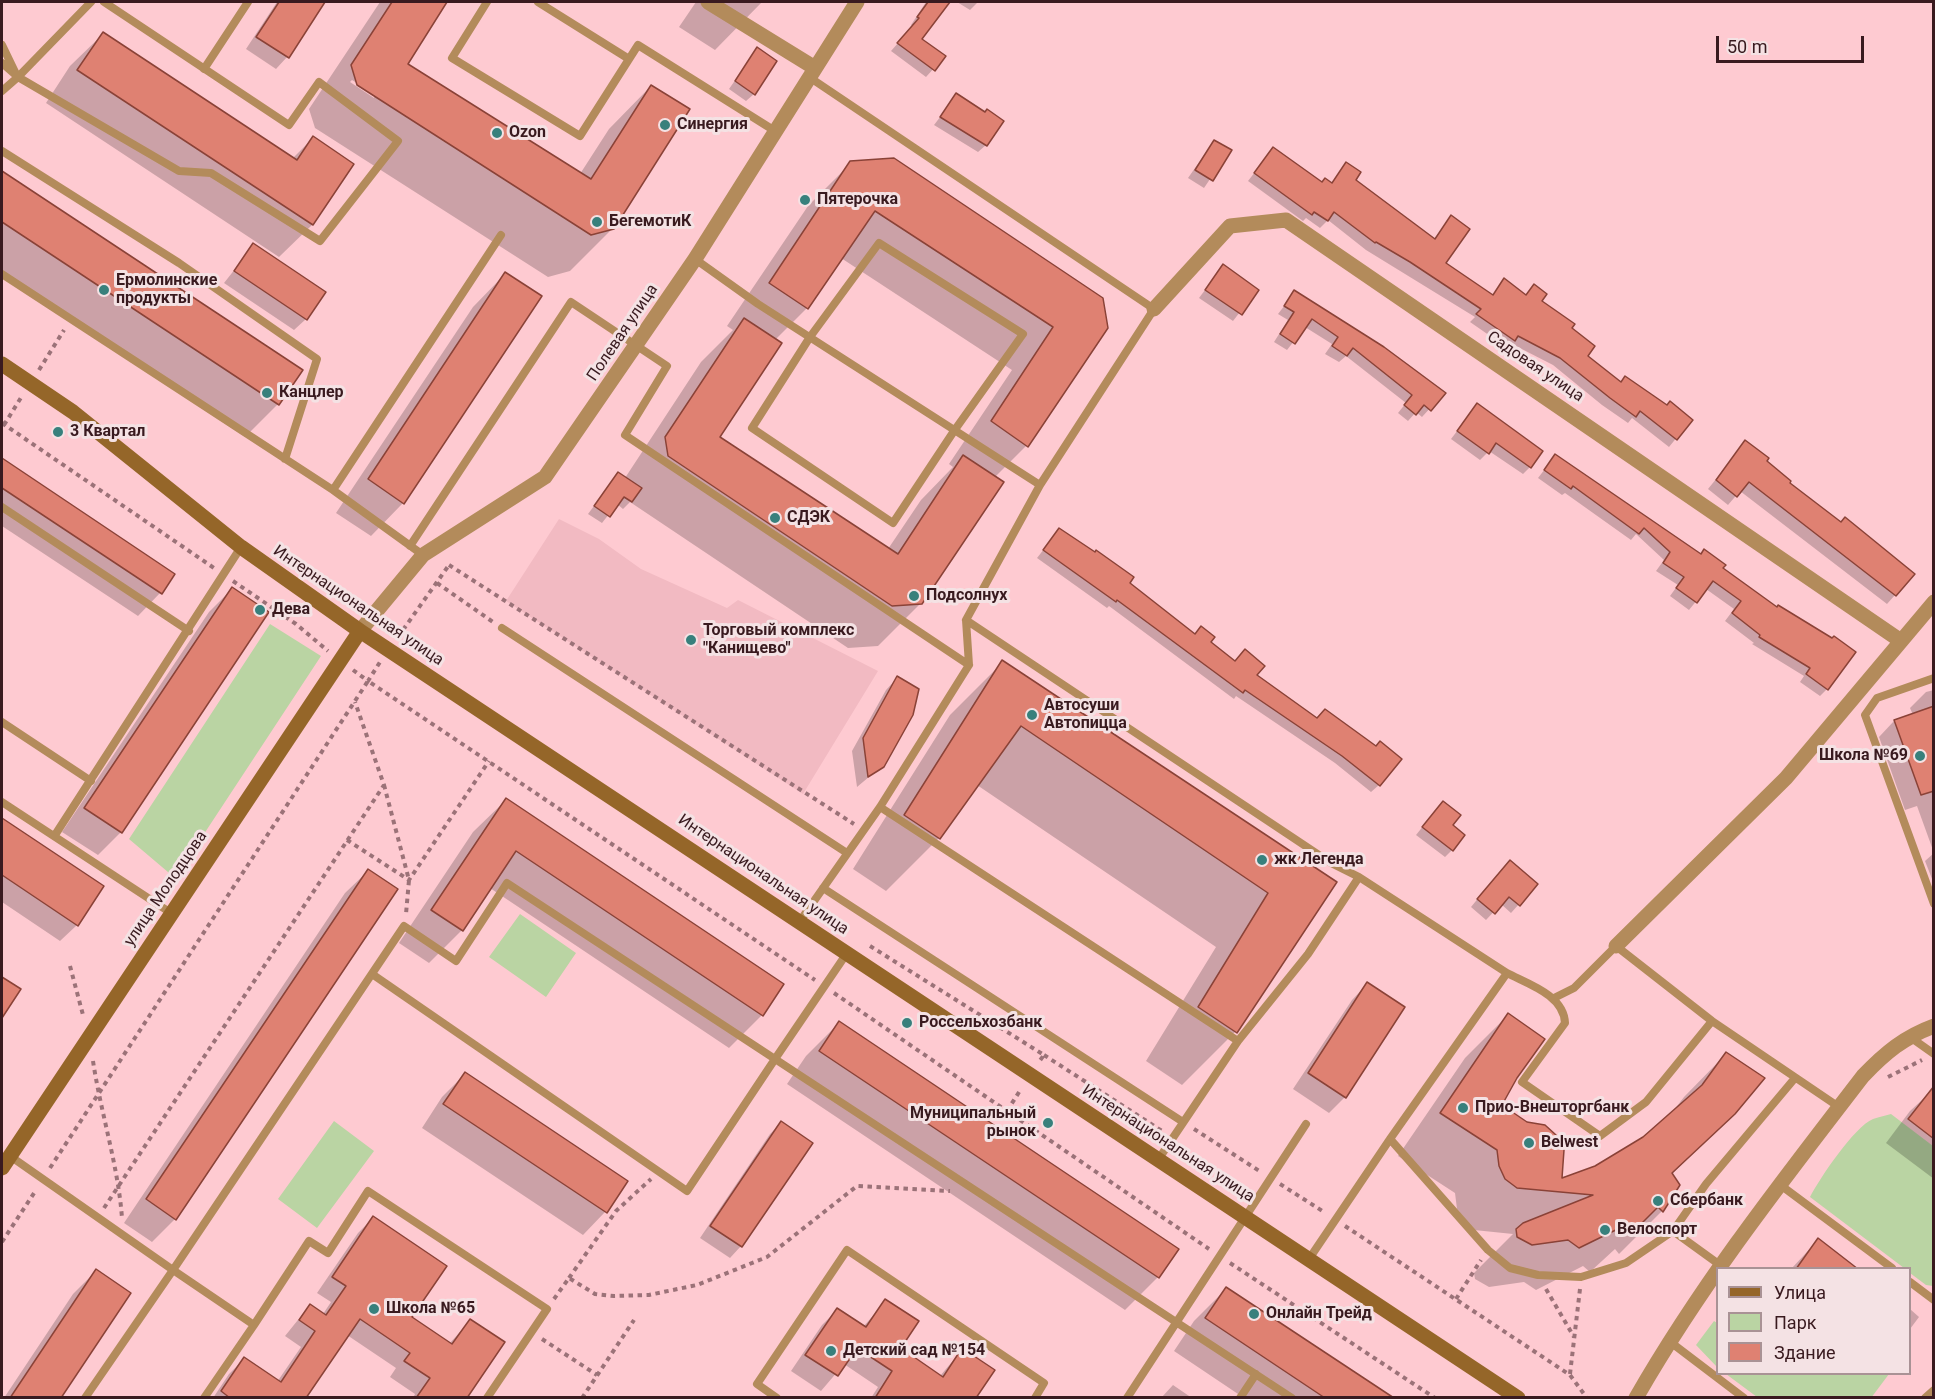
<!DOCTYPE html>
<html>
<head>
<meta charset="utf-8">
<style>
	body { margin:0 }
	#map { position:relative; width:1935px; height:1399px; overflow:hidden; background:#fecad1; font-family:Roboto,sans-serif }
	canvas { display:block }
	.frame { position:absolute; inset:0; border:3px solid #391a1f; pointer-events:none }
	.legend { position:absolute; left:1716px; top:1267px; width:195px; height:108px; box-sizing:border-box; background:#f4e2e4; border:2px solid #a99295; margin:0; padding:8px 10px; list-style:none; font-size:18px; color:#391a1f }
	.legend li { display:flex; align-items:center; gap:12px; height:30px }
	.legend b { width:30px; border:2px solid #a99295 }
	.scale { position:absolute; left:1716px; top:36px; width:148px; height:27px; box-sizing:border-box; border:3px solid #391a1f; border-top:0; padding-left:8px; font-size:18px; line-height:21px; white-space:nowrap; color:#391a1f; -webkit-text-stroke:4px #f4e2e4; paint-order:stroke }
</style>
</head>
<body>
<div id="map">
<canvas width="1935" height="1399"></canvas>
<div class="frame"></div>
<ul class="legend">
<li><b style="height:8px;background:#956629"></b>Улица</li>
<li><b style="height:16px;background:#bad4a3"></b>Парк</li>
<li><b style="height:16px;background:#df8172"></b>Здание</li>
</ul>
<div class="scale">50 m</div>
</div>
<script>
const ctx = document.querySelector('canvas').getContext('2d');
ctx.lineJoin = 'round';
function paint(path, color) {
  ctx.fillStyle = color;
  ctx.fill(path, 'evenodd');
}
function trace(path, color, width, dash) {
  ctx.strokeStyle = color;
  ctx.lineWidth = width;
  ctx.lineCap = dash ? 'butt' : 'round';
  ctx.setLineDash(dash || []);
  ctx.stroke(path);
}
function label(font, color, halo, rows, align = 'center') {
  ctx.font = font + ' Roboto,sans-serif';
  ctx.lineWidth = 6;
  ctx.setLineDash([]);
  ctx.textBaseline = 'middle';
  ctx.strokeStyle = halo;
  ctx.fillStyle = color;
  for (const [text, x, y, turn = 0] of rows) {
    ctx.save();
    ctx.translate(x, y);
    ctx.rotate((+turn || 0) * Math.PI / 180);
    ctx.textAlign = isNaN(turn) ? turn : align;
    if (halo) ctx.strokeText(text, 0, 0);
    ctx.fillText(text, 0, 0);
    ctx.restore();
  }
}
paint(new Path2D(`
	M559,519L599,539L641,569L727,608L738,600L878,671L803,794L506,601Z`), '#f2bac2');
paint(new Path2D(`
	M270,624L321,656L175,878L129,839Z
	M520,914L576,953L546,997L489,957Z
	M1891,1114L1933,1146V1286L1926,1285L1910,1273V1268H1904L1810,1197C1820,1178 1854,1127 1873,1119C1878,1117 1885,1116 1891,1114Z
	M334,1121L374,1151L317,1228L278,1199Z
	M1714,1321L1717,1323V1367L1696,1345Z
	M1726,1374H1889L1871,1398L1757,1397Z`), '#bad4a3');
paint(new Path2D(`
	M277,2H323L287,57L276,69L246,49Z
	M380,2H446L406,65L580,174L609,129L651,86L613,228L570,271L548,277L315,128L309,109ZM352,80L374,94V98L350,82Z
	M696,2H762L715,50L679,27Z
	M926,2H948L920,39L944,57L926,77L891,51L913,26L911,25Z
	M957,2H978L970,10Z
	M103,34L292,159L313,138L352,164L312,225L279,257L46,103L70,66Z
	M757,49L754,94L746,101L729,89Z
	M957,95L986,145L978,152L934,125Z
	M1214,141L1229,151L1204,188L1188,178Z
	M1273,149L1321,183L1331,184L1346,164L1354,180L1433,240L1452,217L1444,263L1492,296L1504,280L1525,296L1540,301L1570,328L1586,356L1620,383L1691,420L1669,447L1632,418L1628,423L1602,405L1553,365L1510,343L1506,347L1470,322L1475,317L1366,250L1328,220L1320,228L1306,218L1303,221L1248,181Z
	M851,163L1102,299L1026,446L994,478L921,603L878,646L848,648L630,502L623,509L617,504L602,523L588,514L618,474L625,478L701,362L733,330L727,326L808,206ZM841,258L1012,370L949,464L953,467L921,500L888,549L718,437L775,340L807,308Z
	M2,173L301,370L278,404L245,437L2,276Z
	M254,245L306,319L294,330L224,283Z
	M1223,266L1257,290L1233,321L1199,298Z
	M505,274L403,503L371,536L336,513L473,307Z
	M1295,292L1444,393L1422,417L1416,412L1408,421L1398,413L1406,403L1346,356L1339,362L1325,354L1332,344L1305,327L1287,350L1274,342L1288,320L1278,314Z
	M1477,405L1530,467L1523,474L1489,451L1480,460L1451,439Z
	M1746,442L1895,595L1887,604L1740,491L1728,505L1708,489Z
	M1555,456L1721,568L1777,609L1827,689L1820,696L1800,682L1804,676L1752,644L1754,643L1725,621L1734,609L1706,589L1689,610L1670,596L1678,585L1656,571L1664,560L1636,534L1631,540L1565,493L1562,495L1538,478Z
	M2,460L173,574L160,593L138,616L2,526Z
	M1059,530L1194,635L1255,675L1379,785L1371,792L1335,763L1236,696L1234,699L1109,606L1107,608L1037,558Z
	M232,589L267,612L121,832L98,855L62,832L209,612Z
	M1003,662L1335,882L1235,1032L1182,1085L1146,1061L1216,947L977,785L939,838L886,891L853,869L950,715Z
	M897,678L882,766L857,787L852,751L886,690Z
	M1934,690V853L1917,806L1905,810L1879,737L1894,721L1913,715L1910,708L1926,692Z
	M506,800L762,1015L729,1048L490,888L462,930L429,963L399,943L473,832Z
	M1436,810L1452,850L1445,857L1416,835Z
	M2,820L102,886L77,925L60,941L2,902Z
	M1934,853V884L1925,861Z
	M1502,869L1536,885L1511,913L1501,904L1486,920L1471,907Z
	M368,871L175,1219L152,1242L124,1223L345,893Z
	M1367,984L1403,1008L1345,1097L1329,1113L1293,1089L1352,1000Z
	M1508,1015L1516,1077L1500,1105L1561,1181L1596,1167L1644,1138L1671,1114L1684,1097L1726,1054L1734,1113L1671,1175L1678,1185L1661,1212L1619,1254L1615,1249L1590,1272L1583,1266L1536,1290L1524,1282L1489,1287L1475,1279L1474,1273L1513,1234L1474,1230L1457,1209L1455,1193L1398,1156L1465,1058Z
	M839,1023L1158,1277L1125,1310L787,1084L806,1056Z
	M465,1074L626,1181L605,1212L583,1235L422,1128L442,1097Z
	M1934,1089V1179L1886,1143L1910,1111Z
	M781,1123L741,1246L730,1258L700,1238L770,1134Z
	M373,1218L410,1317L449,1344L470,1321L465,1398H413L415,1394L390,1377L396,1368L347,1335L304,1398H213L229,1374L244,1359L277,1382L301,1347L285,1336L310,1305L323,1314L331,1302L317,1293L358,1233Z
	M1818,1240L1856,1268H1792Z
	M96,1271L59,1398H4L73,1294Z
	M1226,1289L1391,1398H1244L1174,1351L1194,1321Z
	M886,1301L899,1348L940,1376L962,1350L974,1398H871L878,1387L844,1364L821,1391L791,1371L822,1325L837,1310L863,1327Z
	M1910,1309L1919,1317L1910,1329Z
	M1173,1385L1192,1398H1161Z`), '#0003');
const building = new Path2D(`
	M279,2H325L289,58L256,37Z
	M392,2H447L408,64L591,179L651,85L690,109L614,229L591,235L357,85L351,65Z
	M928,2H950L922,39L946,56L935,71L897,43L919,18L917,17Z
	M103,32L297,160L313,136L354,164L313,225L77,70Z
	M757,47L777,61L755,95L735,81Z
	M956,93L985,112L987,109L1004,121L987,146L940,117Z
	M1214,140L1232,150L1213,181L1195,170Z
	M1273,147L1322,182L1325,178L1332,183L1346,162L1361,172L1356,180L1435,239L1451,215L1470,229L1446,263L1493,295L1504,278L1526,295L1534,284L1547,294L1542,301L1575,324L1572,328L1595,346L1588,356L1621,382L1625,376L1667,405L1670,401L1693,420L1677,440L1640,411L1636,417L1610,398L1560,358L1518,336L1515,341L1476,314L1481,309L1410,262L1376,242L1375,243L1334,212L1328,221L1314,212L1312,215L1254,173Z
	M894,158L1103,298L1108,328L1028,447L991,421L1053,327L875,211L808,309L769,283L850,161Z
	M2,171L303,370L279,405L2,222Z
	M253,243L326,292L307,320L234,271Z
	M1223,264L1259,290L1242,315L1205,290Z
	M505,272L542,296L404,504L368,479Z
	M1294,290L1384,347L1446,393L1431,411L1424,405L1416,415L1404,405L1412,395L1353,348L1347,356L1332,346L1338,337L1312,319L1295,344L1280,334L1294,312L1284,306Z
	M744,318L782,343L720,437L898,554L963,455L1004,482L922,604L892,606L668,456L665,437Z
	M1477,403L1543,451L1531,468L1496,443L1489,454L1457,431Z
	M1745,440L1769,458L1767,461L1791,481L1790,483L1841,522L1845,517L1915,574L1896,596L1749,482L1737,497L1716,480Z
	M1555,454L1701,554L1704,549L1726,565L1723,568L1777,607L1778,605L1832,638L1834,636L1856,652L1828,690L1806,674L1810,668L1759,637L1760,635L1732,613L1741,601L1713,581L1697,603L1676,588L1684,577L1663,563L1670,552L1644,528L1639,534L1573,486L1571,489L1544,470Z
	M2,458L175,574L162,594L2,488Z
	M618,472L642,488L632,502L624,497L610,517L594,506Z
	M1059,528L1095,552L1096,550L1134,577L1130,583L1195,634L1201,626L1215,637L1211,642L1235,661L1245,649L1265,666L1257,675L1317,718L1325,709L1376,746L1380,741L1402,759L1380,786L1342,756L1245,690L1243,693L1117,600L1116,602L1043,550Z
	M232,587L269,612L122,833L84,808Z
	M1002,660L1337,882L1237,1033L1198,1007L1268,893L1021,726L940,839L904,815Z
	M897,676L919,689L913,715L884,767L868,777L863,738Z
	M1934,706V791L1921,795L1894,720Z
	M506,798L784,984L763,1016L516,851L463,931L431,910Z
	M1443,801L1461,815L1453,825L1465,835L1453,851L1422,827Z
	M2,818L104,886L78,926L2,875Z
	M1510,860L1538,884L1520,906L1509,897L1495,914L1477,899Z
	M368,869L398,889L176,1220L146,1199Z
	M2,977L21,989L2,1018Z
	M1367,982L1405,1007L1346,1098L1308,1073Z
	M1508,1013L1545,1039L1517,1078L1502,1105L1527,1122L1545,1125L1556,1135L1564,1150L1562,1178L1595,1166L1643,1137L1702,1085L1726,1052L1765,1078L1735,1114L1672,1173L1680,1185L1663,1212L1658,1207L1634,1231L1626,1225L1579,1248L1568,1240L1532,1245L1517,1237L1516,1229L1523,1223L1593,1195L1517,1188L1505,1179L1499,1166L1497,1150L1440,1113Z
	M839,1021L1179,1249L1159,1278L819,1051Z
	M465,1072L628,1181L607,1213L443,1104Z
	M1934,1086V1139L1908,1119Z
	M781,1121L813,1143L742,1247L710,1226Z
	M373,1216L447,1266L412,1317L452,1344L470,1319L505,1342L467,1398H416L430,1378L404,1361L410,1353L360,1319L306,1398H230L221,1391L244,1357L281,1382L315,1331L299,1320L310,1304L326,1315L346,1286L332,1277Z
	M1818,1238L1858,1269H1796Z
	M96,1269L131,1293L61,1398H10Z
	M1226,1287L1394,1398H1325L1205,1318Z
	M885,1299L919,1321L901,1348L943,1377L962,1348L995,1370L976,1398H875L892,1371L857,1348L838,1376L805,1355L837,1308L866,1327Z`);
paint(building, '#df8172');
trace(building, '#8a4237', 1.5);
trace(new Path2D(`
	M39,370L64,330
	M2,423L214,568
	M4,425L22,396
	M449,565L854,824
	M233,581L296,624L328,651
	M437,583L493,622
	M398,637L449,565
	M353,670L368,681L380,662
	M384,785L409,880L406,914
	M347,840L409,880L489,761
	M870,946L1044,1055L1038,1063
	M70,966L83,1015
	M834,993L1209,1249
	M1044,1055L1162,1131
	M93,1061C101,1114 118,1165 122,1218
	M1888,1077L1922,1060
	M1007,1111L1021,1089
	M1194,1129L1261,1172
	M50,1168L368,681L815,980
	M1280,1184L1324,1212
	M104,1208L384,785L355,702
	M1345,1226L1570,1375L1587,1398
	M2,1242L36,1190
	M1230,1263L1435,1398
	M569,1278L616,1211L651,1179
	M1546,1289L1574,1337
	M554,1299L569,1278L595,1294L614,1296L649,1295L697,1285L767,1257L857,1186L950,1191
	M1456,1299L1481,1260
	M542,1339L597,1375
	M1570,1374L1580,1289
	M582,1398L634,1320`), '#9b7278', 4, [4.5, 4.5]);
trace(new Path2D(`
	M487,2L452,58L580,136L638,45L775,131
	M538,2L629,59
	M2,45L15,72
	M2,63L18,77L179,171L211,173L320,241L398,141L319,82L289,125L104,2
	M204,69L248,2
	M809,77L1154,309L1040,485
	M2,91L18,77L91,2
	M2,151L179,263L317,359L285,459
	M879,243L1023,334L954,431L893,523L752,428L810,337Z
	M695,259L758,304L1040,485L966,620L969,665L880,807L800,921
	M2,274L333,490L423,555
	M333,490L501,235
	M2,507L189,631
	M410,546L571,302L667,366L625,435L969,665
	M966,620L1331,863L1359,877L1507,973
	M502,628L847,853
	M1934,678L1877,698L1865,715L1934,904
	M2,722L91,781
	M2,802L171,913
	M880,807L1238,1041
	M55,835L241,547
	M823,888L1183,1122
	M372,974L687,1191L775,1059L1292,1398
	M1554,998L1574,988L1616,946L1712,1021L1839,1107
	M1910,1037L1934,1054
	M1390,1139L1488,1250L1510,1268L1538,1275L1581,1277L1626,1263L1673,1231L1706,1184L1795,1078
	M10,1156L173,1270L404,926L456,961L507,883L775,1059L847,953
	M1158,1160L1238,1041L1308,954L1359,877
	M1779,1184L1892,1268
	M1673,1231L1720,1265
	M1309,1259L1390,1139L1507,973C1528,984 1564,995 1565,1023L1522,1082L1600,1136L1646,1102L1712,1021
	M1910,1282L1934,1300
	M254,1325L309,1241L328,1253L368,1191L547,1309L487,1398
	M1669,1341L1744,1398
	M85,1398L173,1270L254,1325L204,1398
	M777,1398L757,1384L847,1250L1044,1383L1035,1398
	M1127,1398L1306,1124
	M1240,1398L1256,1374
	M1925,1398L1934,1390`), '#b38b5b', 8);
trace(new Path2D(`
	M708,2L815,68
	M1154,309L1230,226L1286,220L1901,641
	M360,631L423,555L545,477L695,259L857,2
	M1616,946L1786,778L1934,602
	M1636,1398C1702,1283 1783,1180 1863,1076C1885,1053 1904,1037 1934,1026`), '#b38b5b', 15);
trace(new Path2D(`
	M2,364L73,412L241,547L360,631L1518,1398
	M2,1168L360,631`), '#956629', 15);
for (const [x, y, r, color] of [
	[665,125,6,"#38807c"],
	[497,133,6,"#38807c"],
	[805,200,6,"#38807c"],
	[597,222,6,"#38807c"],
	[104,290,6,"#38807c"],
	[267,393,6,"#38807c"],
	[58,432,6,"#38807c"],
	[775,518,6,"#38807c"],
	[914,596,6,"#38807c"],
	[260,610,6,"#38807c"],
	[691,640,6,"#38807c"],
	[1032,715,6,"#38807c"],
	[1920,756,6,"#38807c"],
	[1262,860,6,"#38807c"],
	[907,1023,6,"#38807c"],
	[1463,1108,6,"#38807c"],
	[1048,1123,6,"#38807c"],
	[1529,1143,6,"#38807c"],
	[1658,1201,6,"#38807c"],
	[1605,1230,6,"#38807c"],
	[374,1309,6,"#38807c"],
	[1254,1314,6,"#38807c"],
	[831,1351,6,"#38807c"]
]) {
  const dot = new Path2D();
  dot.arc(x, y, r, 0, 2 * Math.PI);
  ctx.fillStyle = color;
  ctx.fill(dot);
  trace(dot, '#f4e2e4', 2);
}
label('bold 16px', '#391a1f', '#f4e2e4', [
	["Синергия",677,125],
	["Ozon",509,133],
	["Пятерочка",817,200],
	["БегемотиК",609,222],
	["Ермолинские",116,281],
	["продукты",116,299],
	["Канцлер",279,393],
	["3 Квартал",70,432],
	["СДЭК",787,518],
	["Подсолнух",926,596],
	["Дева",272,610],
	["Торговый комплекс",703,631],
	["\"Канищево\"",703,649],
	["Автосуши",1044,706],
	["Автопицца",1044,724],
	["Школа №69",1908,756,"right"],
	["жк Легенда",1274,860],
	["Россельхозбанк",919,1023],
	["Прио-Внешторгбанк",1475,1108],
	["Муниципальный",1036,1114,"right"],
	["рынок",1036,1132,"right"],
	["Belwest",1541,1143],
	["Сбербанк",1670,1201],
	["Велоспорт",1617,1230],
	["Школа №65",386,1309],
	["Онлайн Трейд",1266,1314],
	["Детский сад №154",843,1351]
], 'left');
label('16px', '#391a1f', '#f4e2e4', [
	["Полевая улица",623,333,-56],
	["Садовая улица",1535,367,34],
	["Интернациональная улица",358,606,34],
	["Интернациональная улица",763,875,34],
	["улица Молодцова",166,889,-56],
	["Интернациональная улица",1168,1144,33]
]);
</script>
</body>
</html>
